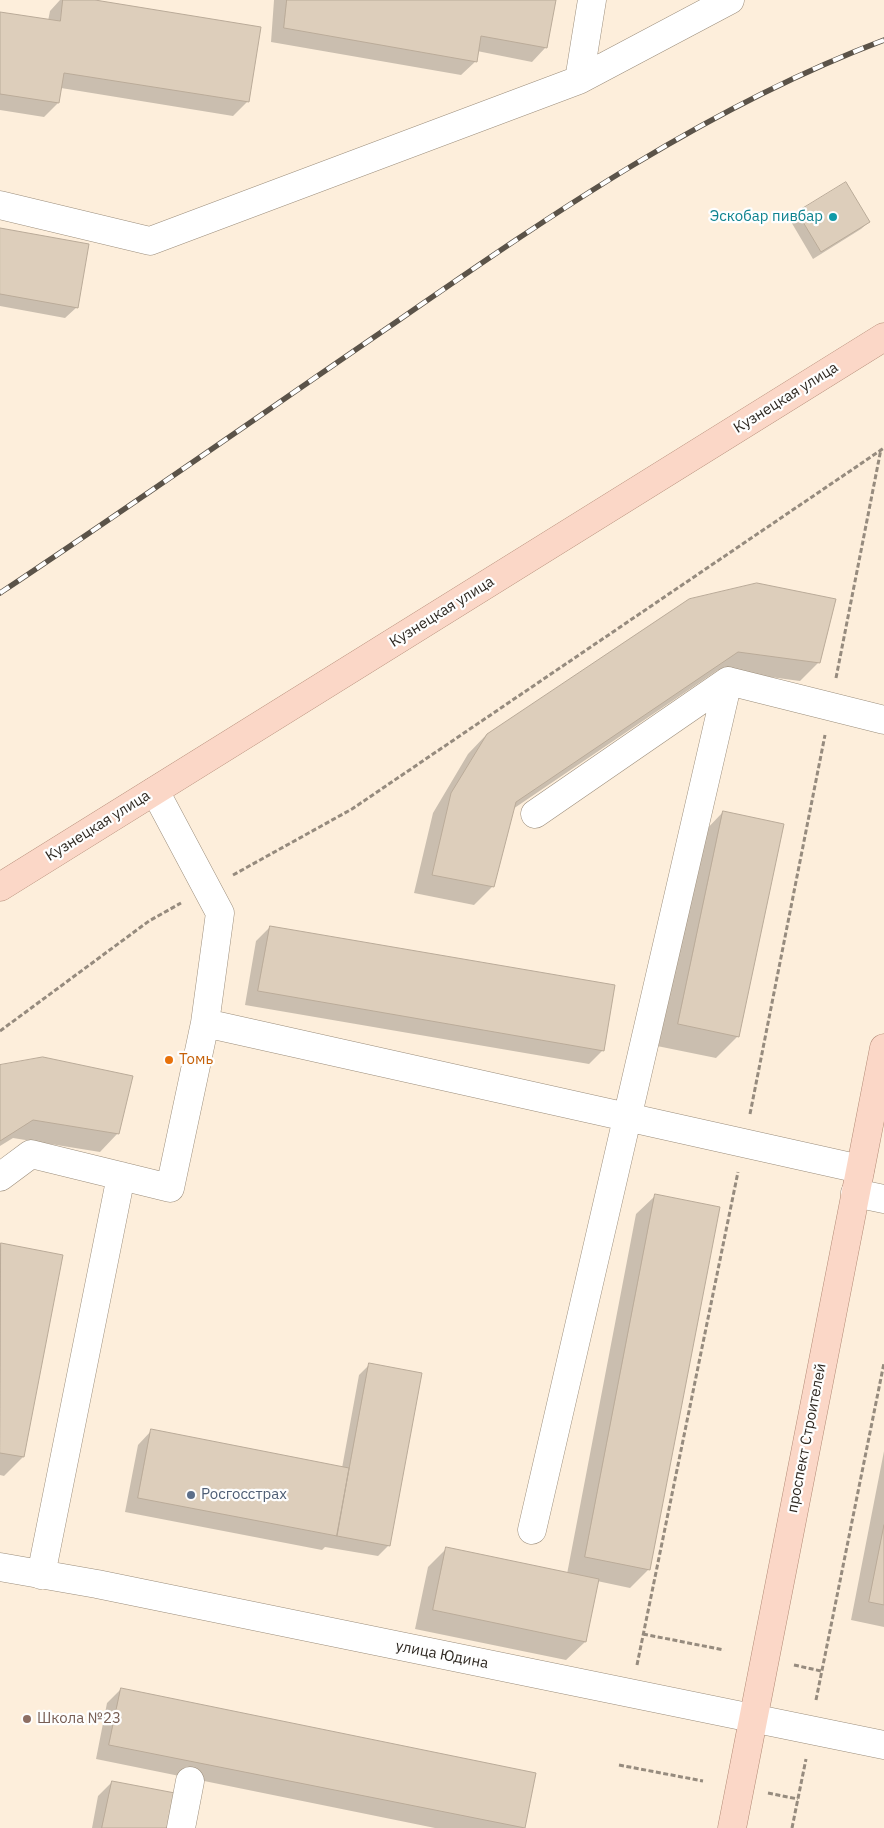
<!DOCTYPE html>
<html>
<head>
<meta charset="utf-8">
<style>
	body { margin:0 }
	canvas { display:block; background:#fdeedb }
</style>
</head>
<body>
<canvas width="884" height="1828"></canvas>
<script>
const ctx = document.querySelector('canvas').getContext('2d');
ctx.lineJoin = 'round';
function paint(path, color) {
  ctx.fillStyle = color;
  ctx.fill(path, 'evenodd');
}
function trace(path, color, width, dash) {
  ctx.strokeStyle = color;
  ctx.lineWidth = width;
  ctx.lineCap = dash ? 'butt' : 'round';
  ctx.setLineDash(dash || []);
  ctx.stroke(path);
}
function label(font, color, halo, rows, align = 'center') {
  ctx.font = font + ' "IBM Plex Sans",sans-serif';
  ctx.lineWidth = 4.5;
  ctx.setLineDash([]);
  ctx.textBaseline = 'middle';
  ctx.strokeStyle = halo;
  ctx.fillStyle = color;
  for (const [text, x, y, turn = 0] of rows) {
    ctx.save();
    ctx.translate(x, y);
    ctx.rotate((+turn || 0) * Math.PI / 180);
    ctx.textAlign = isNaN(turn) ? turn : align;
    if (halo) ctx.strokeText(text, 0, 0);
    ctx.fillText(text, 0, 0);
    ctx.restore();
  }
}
paint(new Path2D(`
	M60,0H87L248,101L233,116L61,88L58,103L44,117L0,110V13L48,21L50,11Z
	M274,0H555L546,47L532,62L477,51L476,61L461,75L271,42Z
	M845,184L869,222L861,229L813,259L790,220L797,213Z
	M0,229L77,307L65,318L0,306Z
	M757,584L819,662L800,681L718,670L513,809L493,886L474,905L414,893L433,813L468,754L487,734Z
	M723,812L738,1036L716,1058L657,1046L701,835Z
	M270,927L603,1050L589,1064L245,1005L256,941Z
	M0,1067L118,1133L100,1152L13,1138L0,1146Z
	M655,1196L649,1569L630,1588L597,1581L585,1642L566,1660L415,1629L428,1567L447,1548L567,1574L636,1214Z
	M2,1244L23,1457L4,1476L0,1475V1246Z
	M370,1364L389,1545L378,1556L325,1547L322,1550L125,1512L138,1445L152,1430L342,1468L359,1375Z
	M884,1451V1627L851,1620Z
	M121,1689L535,1774L524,1828H435L96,1759L107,1703Z
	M112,1782L167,1828H92L98,1796Z`), '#0003');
const building = new Path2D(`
	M63,0H95L261,27L249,102L64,73L59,103L0,94V12L60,21Z
	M287,0H556L547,48L481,36L477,62L284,28Z
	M846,182L870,222L821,252L797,212Z
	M0,228L89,244L78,308L0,294Z
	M757,583L836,599L820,663L738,652L516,802L494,887L432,875L451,793L487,734L689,599Z
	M723,811L784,824L739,1037L678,1024Z
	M270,926L615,985L604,1051L258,991Z
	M43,1057L133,1076L119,1134L33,1120L0,1141V1065Z
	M655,1194L720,1207L650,1570L585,1557Z
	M1,1243L63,1255L24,1457L0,1453Z
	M369,1363L422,1373L390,1546L337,1536Z
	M151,1429L349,1468L337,1536L138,1498Z
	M884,1525V1605L869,1602Z
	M446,1547L599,1579L586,1642L433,1610Z
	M121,1688L536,1773L525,1828L109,1745Z
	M112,1781L175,1793L168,1828H102Z`);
paint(building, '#ddcebb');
trace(building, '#baab99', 1);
const minor = new Path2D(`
	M579,80L730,0
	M0,205L150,241L579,80L592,0
	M155,791L220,913L205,1023L860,1169
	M535,814L728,681L884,720
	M0,1177L31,1154L170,1188L205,1023
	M855,1193L884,1199
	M532,1530L728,681
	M0,1567L97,1584L884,1745
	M41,1575L121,1176
	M181,1828L190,1781`);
const major = new Path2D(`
	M0,887L884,337
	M732,1828L884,1048`);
trace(minor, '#9b8d7b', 29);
trace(major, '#b18874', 29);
trace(new Path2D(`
	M836,678L881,449
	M233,875L352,809L884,448
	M0,1031L149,921L181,903
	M750,1114L825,735
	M643,1634L724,1650
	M637,1665L738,1172
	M794,1665L821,1671
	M816,1700L884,1363
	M619,1765L703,1781
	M768,1793L798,1799
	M792,1828L806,1759`), '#968b7e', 3, [5, 2.5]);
trace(minor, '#fff', 28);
trace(major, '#fbd7c7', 28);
const rail = new Path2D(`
	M0,593C134,504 266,411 399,320C552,214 709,106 884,40`);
trace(rail, '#5b5349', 5.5);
trace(rail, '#fefefe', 4, [11]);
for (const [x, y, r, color] of [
	[833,217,5,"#0f9aa8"],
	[169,1060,5,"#e8710a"],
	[191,1495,5,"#5c6f8a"],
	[27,1719,5,"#8d6e63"]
]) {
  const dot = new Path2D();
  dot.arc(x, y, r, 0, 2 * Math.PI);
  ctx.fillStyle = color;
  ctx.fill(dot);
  trace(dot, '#fefefe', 2);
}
label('15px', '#0d838f', '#fefefe', [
	["Эскобар пивбар",823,217]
], 'right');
label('15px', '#2d2720', '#fefefe', [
	["Кузнецкая улица",786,398,-32],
	["Кузнецкая улица",442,612,-32],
	["Кузнецкая улица",98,826,-32],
	["проспект Строителей",807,1438,-79],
	["улица Юдина",442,1655,11]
]);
label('15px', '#c56008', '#fefefe', [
	["Томь",179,1060]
], 'left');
label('15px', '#4e5e75', '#fefefe', [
	["Росгосстрах",201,1495]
], 'left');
label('15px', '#785e54', '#fefefe', [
	["Школа №23",37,1719]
], 'left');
</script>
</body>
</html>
